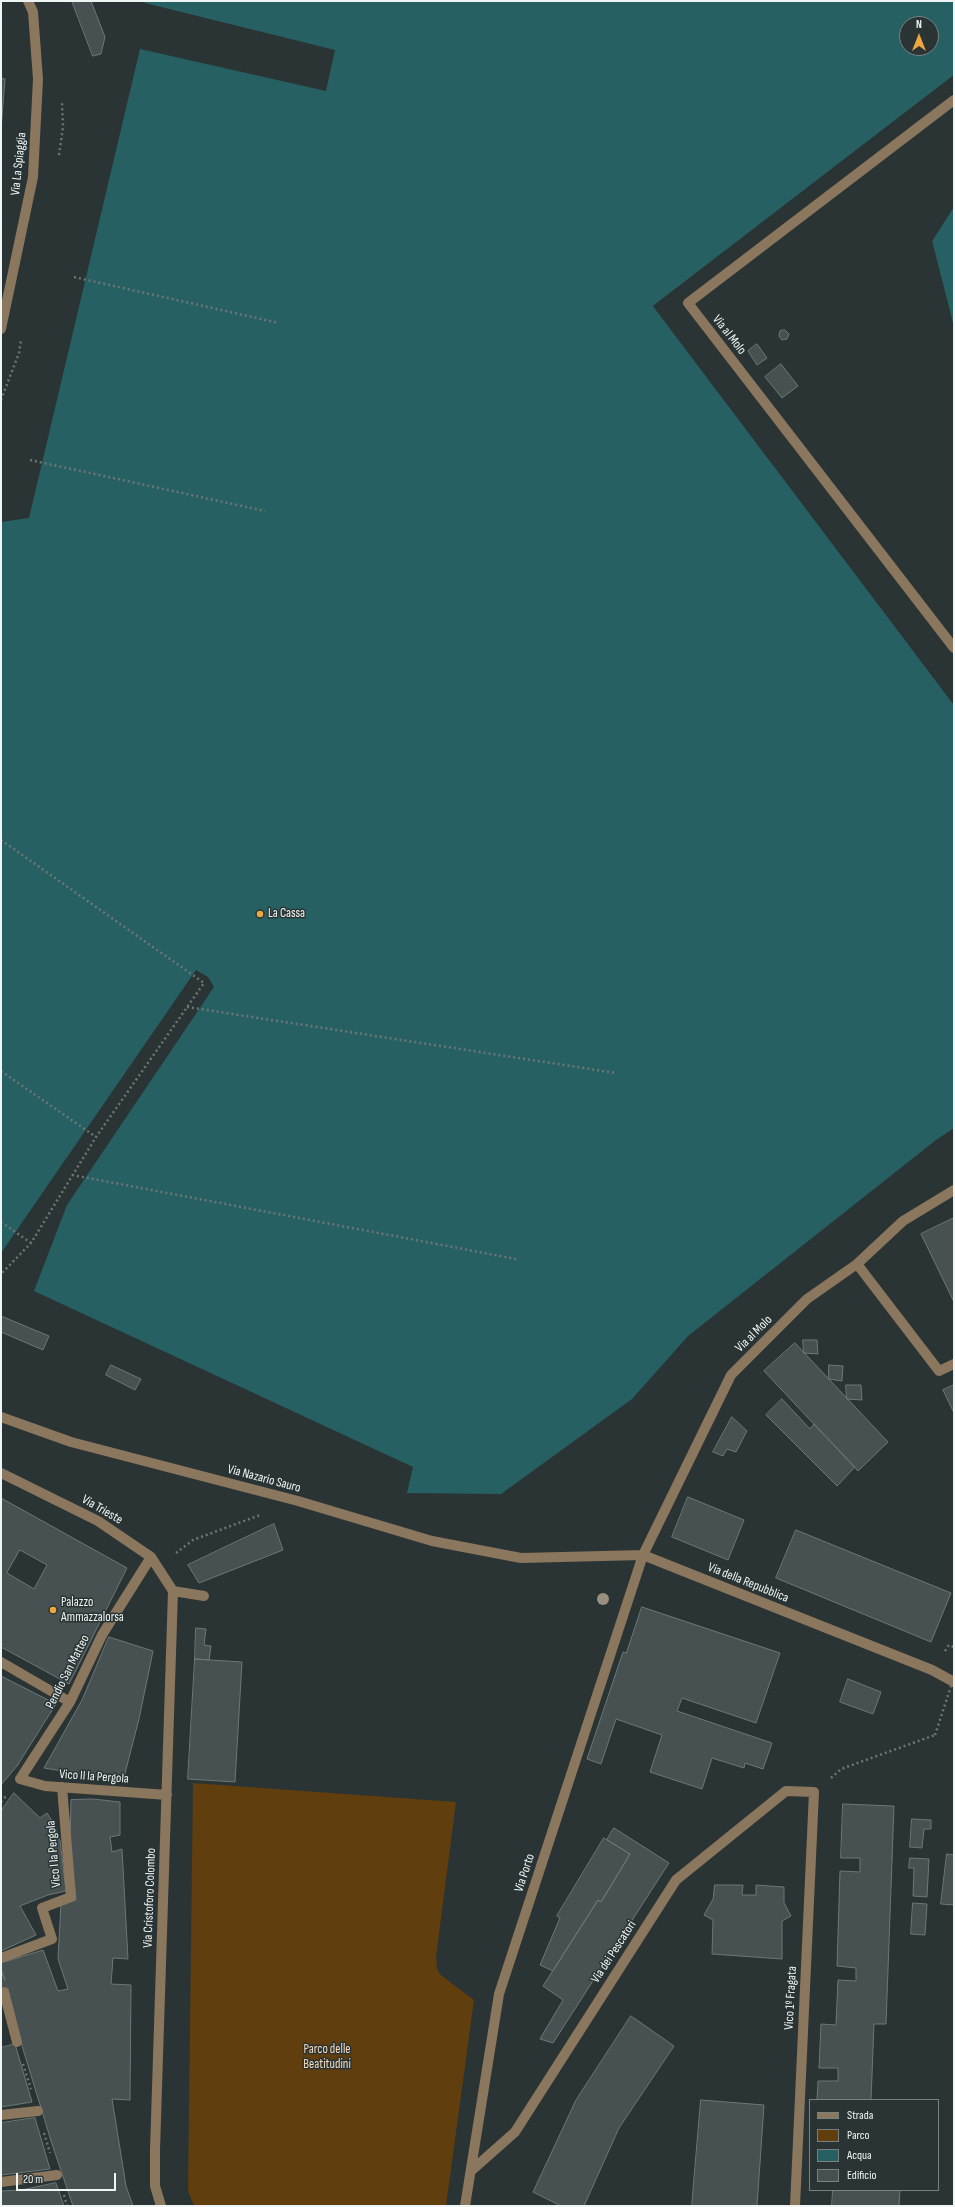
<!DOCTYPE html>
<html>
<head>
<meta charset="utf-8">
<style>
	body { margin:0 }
	#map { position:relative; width:955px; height:2207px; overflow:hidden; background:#2a3434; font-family:"Sofia Sans Condensed",sans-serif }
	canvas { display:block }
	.frame { position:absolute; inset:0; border:2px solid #eff5f5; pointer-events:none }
	.legend { position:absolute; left:809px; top:2099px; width:130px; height:92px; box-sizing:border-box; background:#2a3434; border:1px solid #798181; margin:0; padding:5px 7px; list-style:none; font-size:12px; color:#eff5f5 }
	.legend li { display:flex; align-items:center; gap:8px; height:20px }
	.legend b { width:20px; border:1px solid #798181 }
	.north { position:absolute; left:899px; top:16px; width:40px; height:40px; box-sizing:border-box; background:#2a3434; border:1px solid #798181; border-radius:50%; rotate:0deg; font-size:11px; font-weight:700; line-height:16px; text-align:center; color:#eff5f5 }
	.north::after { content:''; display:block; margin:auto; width:14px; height:18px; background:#f0a63f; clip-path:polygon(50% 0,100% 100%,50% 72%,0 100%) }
	.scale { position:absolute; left:16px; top:2173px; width:100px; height:18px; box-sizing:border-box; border:2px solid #eff5f5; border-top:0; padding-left:5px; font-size:12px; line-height:14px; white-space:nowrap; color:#eff5f5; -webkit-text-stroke:3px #2a3434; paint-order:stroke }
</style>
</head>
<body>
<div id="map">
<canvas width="955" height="2207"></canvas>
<div class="frame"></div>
<ul class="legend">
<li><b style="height:5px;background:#8b765e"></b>Strada</li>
<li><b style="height:11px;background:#603e0e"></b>Parco</li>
<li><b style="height:11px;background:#276062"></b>Acqua</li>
<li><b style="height:11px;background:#475152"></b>Edificio</li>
</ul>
<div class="north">N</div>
<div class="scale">20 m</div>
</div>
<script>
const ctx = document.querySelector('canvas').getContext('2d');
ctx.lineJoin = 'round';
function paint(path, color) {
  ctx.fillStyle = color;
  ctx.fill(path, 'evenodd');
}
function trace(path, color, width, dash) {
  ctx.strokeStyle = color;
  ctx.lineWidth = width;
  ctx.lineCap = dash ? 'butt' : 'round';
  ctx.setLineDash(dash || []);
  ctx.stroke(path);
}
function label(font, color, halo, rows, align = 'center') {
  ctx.font = font + ' "Sofia Sans Condensed",sans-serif';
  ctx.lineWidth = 3;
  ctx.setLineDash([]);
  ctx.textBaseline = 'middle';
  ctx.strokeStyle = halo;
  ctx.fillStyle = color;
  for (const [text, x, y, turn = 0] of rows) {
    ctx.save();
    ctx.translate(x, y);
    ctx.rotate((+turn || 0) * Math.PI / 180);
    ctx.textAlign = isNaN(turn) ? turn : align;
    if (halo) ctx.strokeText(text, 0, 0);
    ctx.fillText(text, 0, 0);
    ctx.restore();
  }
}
paint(new Path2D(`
	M193,1783L456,1802L436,1957C437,1962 436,1968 439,1973C440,1975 469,1996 474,2000L446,2206H194L188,2191Z`), '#603e0e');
paint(new Path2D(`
	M144,1H954V75L653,306L954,705V1128L936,1140L688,1336L632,1399L501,1494L407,1493L413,1467L34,1291L67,1205L214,987L208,977L196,970L1,1253V522L29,518L140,49L326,91L335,50L145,3ZM907,24H931V48H907Z
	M954,207V327L932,241Z`), '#276062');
paint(new Path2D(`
	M954,75V77L656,306L954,702V705L653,306Z
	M954,205L932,241L954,329L930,241Z`), '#2a3434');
const building = new Path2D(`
	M72,1H91L105,37L101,54L93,56Z
	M1,78L5,79L1,130Z
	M785,330L789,334L787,339L782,340L779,336L780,331Z
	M757,344L767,358L757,365L748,351Z
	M781,364L798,386L782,398L765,377Z
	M954,1218V1302L921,1234Z
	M1,1316L49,1336L43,1350L1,1332Z
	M803,1340H817L818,1354L804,1353Z
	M795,1343L888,1442L858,1471L764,1371Z
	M111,1365L141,1379L135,1390L106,1375Z
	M829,1365L843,1366L842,1381L829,1379Z
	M846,1385H861L862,1400L847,1399Z
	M954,1385V1413L943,1390Z
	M782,1399L810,1429L814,1424L855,1467L837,1486L766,1415Z
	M732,1417L747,1431L736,1452L727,1449L723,1456L713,1452Z
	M688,1497L744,1520L728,1560L672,1537Z
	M1,1498L127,1568L69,1684L1,1647ZM20,1550L47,1565L34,1589L7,1573Z
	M274,1524L283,1550L199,1583L188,1565Z
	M796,1530L951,1593L931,1642L776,1578Z
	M642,1607L780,1653L756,1723L682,1698L677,1711L772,1743L763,1769L745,1763L744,1768L712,1758L702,1789L650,1772L662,1735L616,1719L601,1764L587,1759L623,1652L626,1653Z
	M196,1628L206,1629L204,1645L211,1646L209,1660L195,1659Z
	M109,1637L153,1651L139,1719L123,1781L44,1768L82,1700Z
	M195,1659L242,1662L235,1782L188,1779Z
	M1,1676L56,1704L17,1766L1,1785Z
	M848,1679L881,1692L873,1714L840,1702Z
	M14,1793L40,1818L47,1813L54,1824L60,1841L66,1891L48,1895L20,1906L36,1935L1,1951V1811Z
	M93,1799L120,1802V1835L110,1837L112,1852L122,1849L128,1959L113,1958L111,1984L131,1985L130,2100L112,2099L126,2186L133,2206H73L52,2144L12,2013L8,1989L1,1969V1963L43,1950L58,1991L68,1989L58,1959L61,1903L76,1900L70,1842L71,1800Z
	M843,1804L894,1806L886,2024H874L871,2100H817L818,2081H838V2068H819L821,2024L836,2025L838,1980L856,1981V1968L837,1966L840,1871L860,1872V1858H841Z
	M912,1819L931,1820V1829H924L922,1848L910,1847Z
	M614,1828L669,1863L553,2043L540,2039L563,2000L543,1986L598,1900L601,1902L630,1854L607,1840Z
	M604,1838L630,1854L601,1902L598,1900L553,1971L540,1965L560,1918L557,1916Z
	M947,1854L954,1855V1905L941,1904Z
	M910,1858L929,1859L927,1897L913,1896L914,1868H909Z
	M715,1885H743L742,1895H756V1885L784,1887V1903L791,1916L782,1921V1959L712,1954L713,1920L704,1915L713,1899Z
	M913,1903L927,1904L925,1935L911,1934Z
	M1,1969L8,1989L1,1992Z
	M631,2016L674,2046L619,2128L584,2206H561L533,2192L576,2100Z
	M15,2044L32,2102L1,2107V2048Z
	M701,2100L764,2105L757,2206H692Z
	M35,2118L50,2169L1,2175V2123Z
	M56,2183L64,2206H1V2191L21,2190Z
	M833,2190H900L899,2206H832Z`);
paint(building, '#475152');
trace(building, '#6c7777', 1);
trace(new Path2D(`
	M1,1982L4,1992`), '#485151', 10, [10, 5]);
trace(new Path2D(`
	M59,155L63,127L62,103
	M74,277L279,323
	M1,400L19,353L21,340
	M30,460L265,511
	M1,840L204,983L96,1137L31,1243L1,1274
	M187,1007L616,1073
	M1,1071L96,1137
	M72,1175L516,1259
	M1,1222L31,1243
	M176,1553L193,1540L260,1515
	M945,1651L949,1645L954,1647
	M831,1778L841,1769L935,1735
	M1,1802L6,1796
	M23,2064L31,2089
	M44,2133L50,2153
	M64,2195L67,2206`), '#6d7676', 2.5, [2, 3]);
trace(new Path2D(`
	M954,100L688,303L954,648
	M1,329L33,177L38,79L33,12L28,1
	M857,1264L939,1371L954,1364
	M1,1417L71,1442L298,1501L432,1541L521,1558L643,1555L932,1670L954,1682
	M1,1473L98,1521L151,1557L173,1591
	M151,1557L102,1635L70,1702L20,1779L45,1786L167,1795
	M173,1591L204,1596
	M1,1662L70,1702
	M1,1958L52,1939L42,1908L71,1897L62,1787
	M4,1992L17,2042
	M1,2115L38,2111
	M471,2171L515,2132L676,1880L786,1791L814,1792L795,2206
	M1,2182L57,2175
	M161,2206L155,2186V2150L173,1591
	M465,2206L499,1994L643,1555L731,1375L807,1299L857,1264L903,1221L954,1190`), '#8b765e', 10);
trace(new Path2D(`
	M935,1735L954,1677`), '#6d7676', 2.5, [2, 3]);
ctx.fillStyle = '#9b907f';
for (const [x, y] of [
	[603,1599]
]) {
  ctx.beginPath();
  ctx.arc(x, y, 6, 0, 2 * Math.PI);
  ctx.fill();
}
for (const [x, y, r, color] of [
	[260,914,4,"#f0a63f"],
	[53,1610,4,"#f0a63f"]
]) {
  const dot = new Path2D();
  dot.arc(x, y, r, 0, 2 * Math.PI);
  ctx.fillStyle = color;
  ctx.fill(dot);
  trace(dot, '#2a3434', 1.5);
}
label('13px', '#eff5f5', '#2a3434', [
	["Via La Spiaggia",19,164,-84],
	["Via al Molo",729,335,52],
	["Via al Molo",754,1334,-45],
	["Via Nazario Sauro",264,1479,15],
	["Via Trieste",102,1510,30],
	["Via della Repubblica",748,1583,22],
	["Pendio San Matteo",68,1672,-63],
	["Vico II la Pergola",94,1777,4],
	["Vico I la Pergola",54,1854,-95],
	["Via Porto",525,1873,-72],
	["Via Cristoforo Colombo",150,1898,-88],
	["Via dei Pescatori",614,1952,-57],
	["Vico 1º Fragata",791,1998,-87]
]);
label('13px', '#eff5f5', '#2a3434', [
	["La Cassa",268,914],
	["Palazzo",61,1603],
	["Ammazzalorsa",61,1618]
], 'left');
label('13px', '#f8dcbd', '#2a3434', [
	["Parco delle",327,2050],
	["Beatitudini",327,2065]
]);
</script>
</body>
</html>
